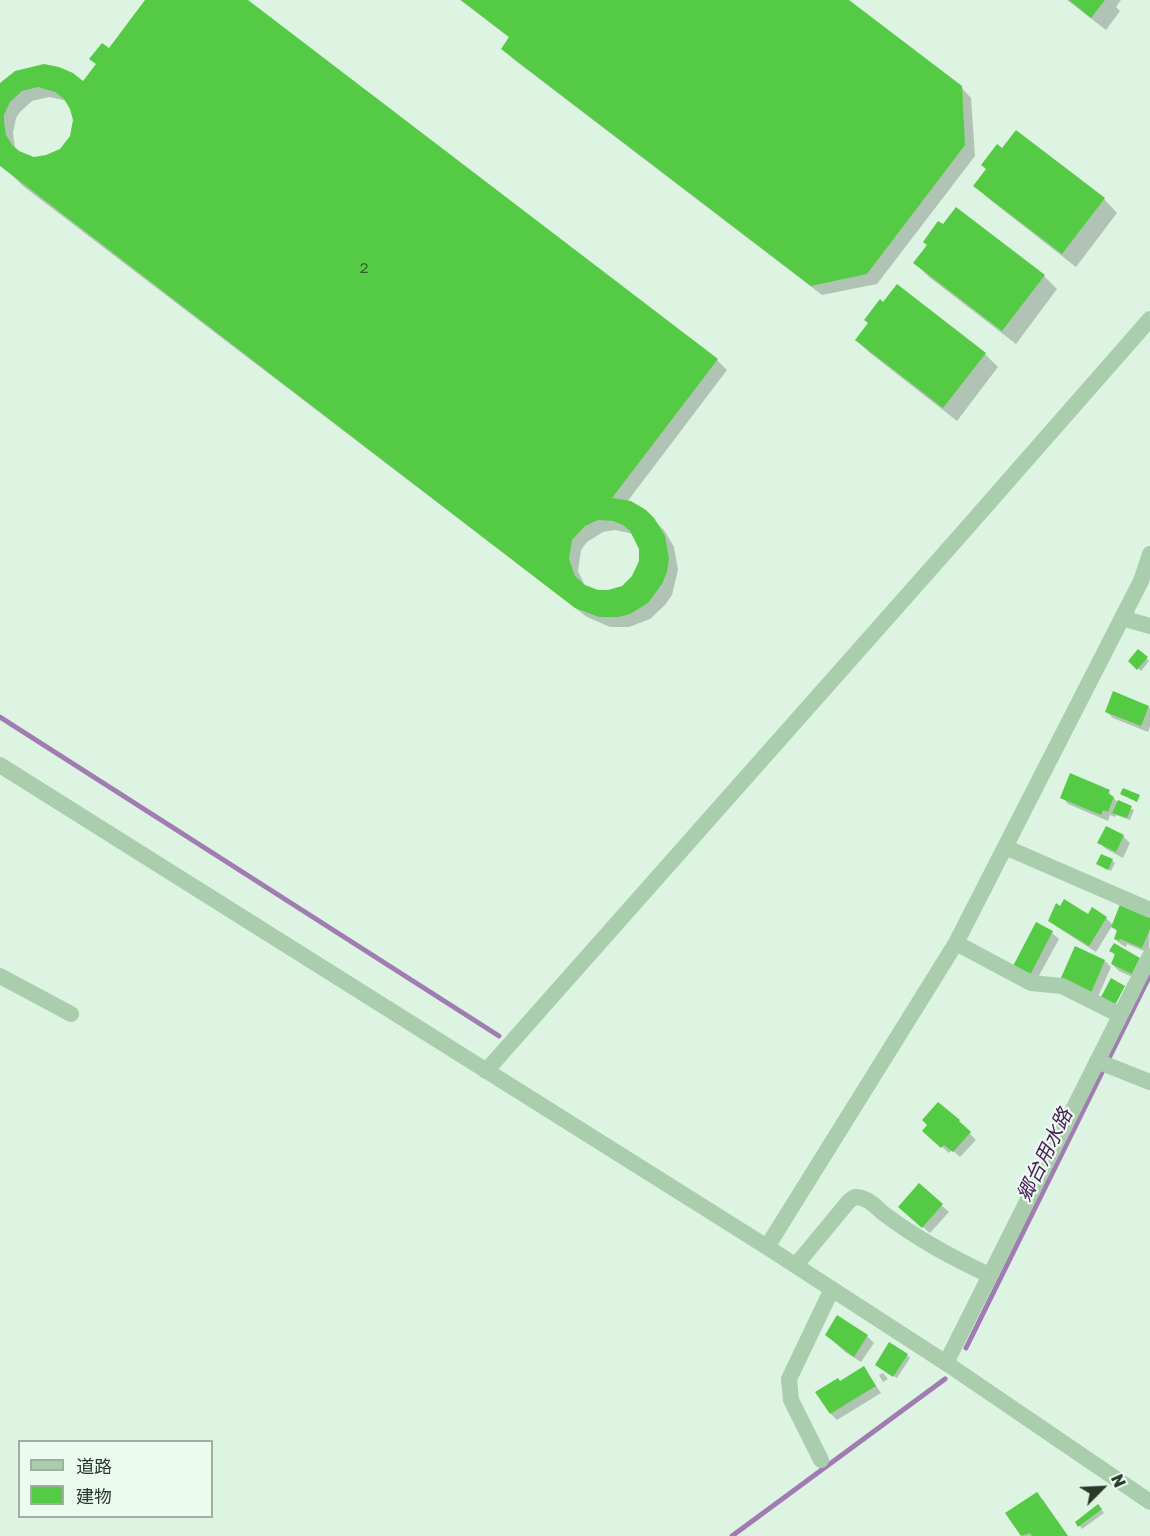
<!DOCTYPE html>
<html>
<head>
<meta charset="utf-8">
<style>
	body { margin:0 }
	#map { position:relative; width:1150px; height:1536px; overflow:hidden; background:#def4e2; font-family:"Golos Text","Noto Sans JP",sans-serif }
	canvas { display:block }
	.legend { position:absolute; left:18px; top:1440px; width:195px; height:78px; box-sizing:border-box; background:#ebfbee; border:2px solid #9eae9f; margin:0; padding:8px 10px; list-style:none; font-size:18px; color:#2a3a29 }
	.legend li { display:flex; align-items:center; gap:12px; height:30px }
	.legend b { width:30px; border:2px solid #9eae9f }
	.north { position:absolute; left:1072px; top:1458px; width:60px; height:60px; -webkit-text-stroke:4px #ebfbee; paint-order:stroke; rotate:66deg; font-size:16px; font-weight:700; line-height:24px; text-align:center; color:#2a3a29 }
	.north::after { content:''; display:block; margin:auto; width:21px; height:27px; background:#2a3a29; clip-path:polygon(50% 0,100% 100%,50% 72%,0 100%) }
</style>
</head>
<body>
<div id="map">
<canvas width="1150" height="1536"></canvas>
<ul class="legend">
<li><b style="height:8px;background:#a9cdad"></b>道路</li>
<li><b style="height:16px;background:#55cb45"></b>建物</li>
</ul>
<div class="north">N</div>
</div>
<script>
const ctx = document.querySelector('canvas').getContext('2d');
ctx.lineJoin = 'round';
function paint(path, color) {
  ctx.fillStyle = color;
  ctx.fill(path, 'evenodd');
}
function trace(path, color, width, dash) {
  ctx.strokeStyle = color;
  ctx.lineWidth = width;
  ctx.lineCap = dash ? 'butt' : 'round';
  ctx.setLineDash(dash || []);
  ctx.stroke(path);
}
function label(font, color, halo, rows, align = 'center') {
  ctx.font = font + ' "Golos Text","Noto Sans JP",sans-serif';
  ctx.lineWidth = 4.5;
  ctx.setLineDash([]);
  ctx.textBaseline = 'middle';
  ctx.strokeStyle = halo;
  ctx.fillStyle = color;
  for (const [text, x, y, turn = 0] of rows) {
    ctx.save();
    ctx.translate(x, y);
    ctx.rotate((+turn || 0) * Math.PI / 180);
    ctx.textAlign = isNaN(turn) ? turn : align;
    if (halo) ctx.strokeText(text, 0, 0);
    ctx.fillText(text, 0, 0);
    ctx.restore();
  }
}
paint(new Path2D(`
	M147,0H246L717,360L727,370L627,502L653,519L664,530L674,547L678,570L672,595L665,605L650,619L629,627H610L587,617L23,186L0,163V85L84,83ZM49,97L67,101L71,108L75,120L71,137L61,150L46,157L34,158L21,153L15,147L13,133L16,118L20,112L32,101ZM615,530L634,534L639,543L641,557L637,572L628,583L618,589L604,592L585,586L578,571L581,550L587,542L603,532Z
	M460,0H846L961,87L971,98L975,156L877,284L822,295L513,59L503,48L510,38Z
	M1067,0H1121L1116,7L1120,11L1106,30Z
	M975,186L1104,199L1117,213L1076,267L989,199Z
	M915,263L1044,276L1057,289L1016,344L929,277Z
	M856,340L985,354L998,367L957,421L870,353Z
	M1138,651L1149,661L1141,671L1130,661Z
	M1148,707L1150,709V726L1148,732L1113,718L1107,712Z
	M1109,792L1118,803L1134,810L1130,820L1116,815L1115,817L1110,815L1108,821L1068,804L1062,797Z
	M1107,828L1123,836L1130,843L1123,858L1106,849L1099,842Z
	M1112,860L1115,863L1111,871L1098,864Z
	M1088,916L1106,918L1113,925L1150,916L1149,953L1127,944L1126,947L1122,945L1115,939L1118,932L1112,926L1096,952L1057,927L1050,921Z
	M1052,933L1059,939L1036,981L1021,973Z
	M1114,945L1139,980L1119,971L1112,964L1116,956L1111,951Z
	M1105,961L1111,967L1097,999L1068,986Z
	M947,1110L976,1140L960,1157L952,1150L949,1153L931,1137Z
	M919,1185L949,1212L930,1233L907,1213Z
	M827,1335L867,1336L874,1343L861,1362L845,1352Z
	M907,1355L910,1358L897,1378L879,1367Z
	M864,1368L881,1393L837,1420L831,1414L840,1383Z
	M883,1373L888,1379L883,1382L879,1375Z
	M1037,1493L1043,1500L1068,1536H1023L1007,1514Z
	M1101,1509L1104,1513L1082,1529L1077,1522Z`), '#0003');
trace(new Path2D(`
	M0,717L499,1036
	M966,1348L1150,975
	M732,1536L945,1379`), '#a17cb2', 5);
paint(new Path2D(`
	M145,0H248L718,359L612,498L631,501L646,510L654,518L665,536L669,559L667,572L662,584L648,603L630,614L619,617H599L575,608L0,166V83L15,71L44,64L59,67L73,73L83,81L96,64L89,59L102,43L109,48ZM38,87L55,92L64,99L70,109L73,120L70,136L60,149L46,155L34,157L19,151L13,146L6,135L4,122V115L10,102L22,91ZM598,520L613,521L623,525L630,531L639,549V561L632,576L622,586L608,590H598L585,585L575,576L569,559L572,540L585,526Z
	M461,0H849L962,86L965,145L867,274L811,286L501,49L509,37Z
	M1069,0H1105L1091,18Z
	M1016,130L1105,198L1062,254L973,186L986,169L981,165L997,144L1002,148Z
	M956,207L1045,275L1002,331L913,263L927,245L923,242L938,221L943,224Z
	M897,284L986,353L943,408L855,340L868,323L864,320L880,299L883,302Z
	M1138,649L1148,657L1137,670L1128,661Z
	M1113,691L1149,706L1141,726L1105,712Z
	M1070,773L1110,790L1108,794L1114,797L1108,812L1103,810L1101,815L1060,798Z
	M1123,788L1140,795L1137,802L1120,794Z
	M1118,800L1132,806L1127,818L1112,813Z
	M1106,826L1124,835L1116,852L1097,843Z
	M1101,854L1113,859L1108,870L1096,864Z
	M1064,899L1088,914L1092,907L1107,917L1089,946L1048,921L1056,903L1060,906Z
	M1121,902L1150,915V929L1142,948L1120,939L1119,941L1114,939L1117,930L1111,927Z
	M1036,922L1053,931L1030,975L1013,966Z
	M1114,943L1140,958L1132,974L1111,964L1115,954L1109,951Z
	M1075,946L1105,960L1091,993L1060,980Z
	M1111,978L1125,986L1115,1005L1101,997Z
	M938,1102L960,1120L959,1121L971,1132L953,1152L944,1145L941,1148L922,1131L927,1125L922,1120Z
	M919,1183L943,1204L922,1228L898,1207Z
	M837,1315L868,1335L854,1357L825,1335Z
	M889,1342L908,1354L893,1377L875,1365Z
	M864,1366L876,1386L830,1414L815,1392L838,1378L840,1381Z
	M1037,1492L1068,1536H1032L1030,1533L1021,1536L1005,1513Z
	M1098,1504L1102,1509L1078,1527L1075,1522Z`), '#55cb45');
trace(new Path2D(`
	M1122,618L1150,626
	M1005,847L1150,910
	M956,943L1031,983L1062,986L1120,1015
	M0,976L71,1014
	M1097,1061L1150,1082
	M486,1071L958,538L1150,319
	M767,1247L956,943L1141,581L1150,554
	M796,1265L849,1201L855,1197C867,1197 875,1206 883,1213C917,1239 951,1257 989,1275
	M946,1363L1150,956
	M821,1460L791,1400L789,1379L832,1289`), '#a9cdad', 16);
trace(new Path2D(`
	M0,765L767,1247L946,1363L1150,1502`), '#a9cdad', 16);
label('15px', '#355e30', null, [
	["2",364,268]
]);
label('italic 20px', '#4a1c5d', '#ebfbee', [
	["郷台用水路",1045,1155,-64]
]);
</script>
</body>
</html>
